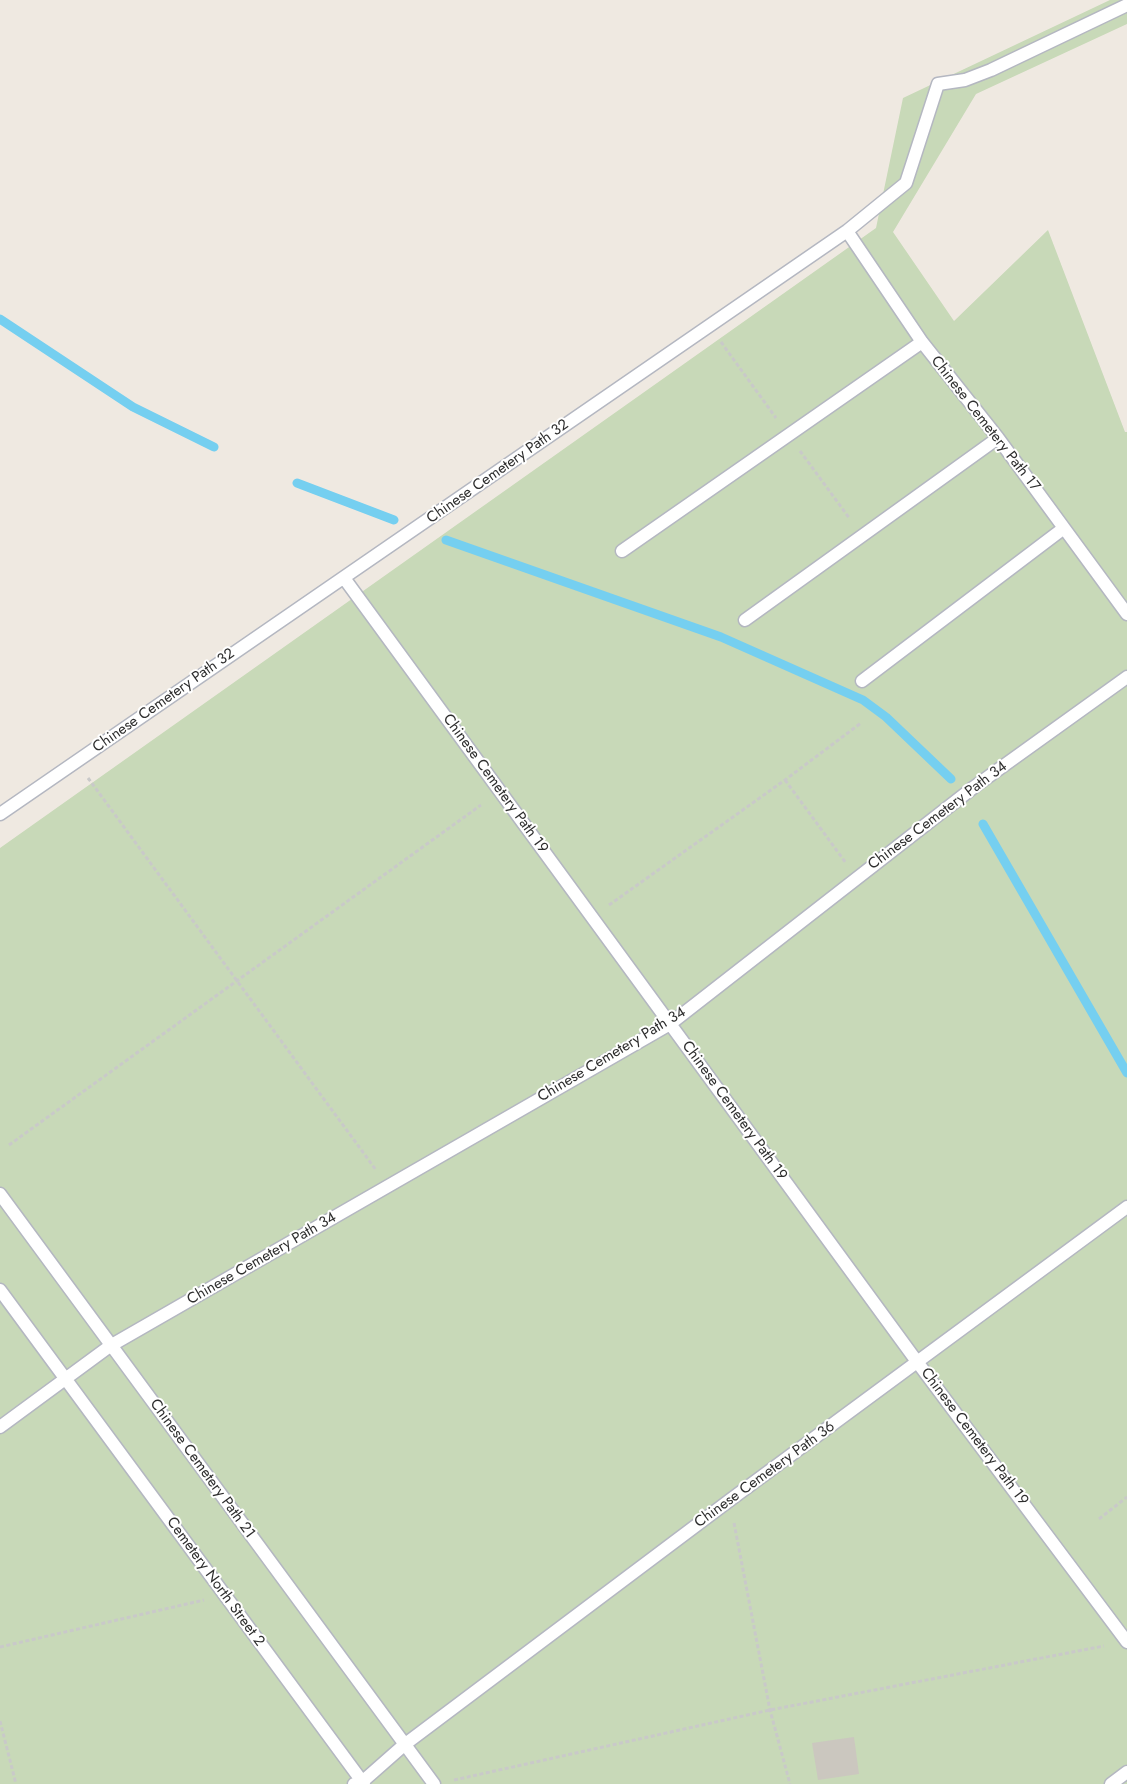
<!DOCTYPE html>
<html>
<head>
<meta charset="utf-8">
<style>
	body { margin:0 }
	canvas { display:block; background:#efe9e1 }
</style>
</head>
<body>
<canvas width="1127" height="1784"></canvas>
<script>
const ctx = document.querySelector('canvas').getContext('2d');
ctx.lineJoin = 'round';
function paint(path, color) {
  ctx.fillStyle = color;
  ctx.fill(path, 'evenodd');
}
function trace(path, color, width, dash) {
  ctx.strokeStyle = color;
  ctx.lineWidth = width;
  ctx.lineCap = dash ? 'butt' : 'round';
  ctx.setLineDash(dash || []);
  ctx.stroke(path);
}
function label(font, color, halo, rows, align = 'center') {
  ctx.font = font + ' Jost,sans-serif';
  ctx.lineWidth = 4;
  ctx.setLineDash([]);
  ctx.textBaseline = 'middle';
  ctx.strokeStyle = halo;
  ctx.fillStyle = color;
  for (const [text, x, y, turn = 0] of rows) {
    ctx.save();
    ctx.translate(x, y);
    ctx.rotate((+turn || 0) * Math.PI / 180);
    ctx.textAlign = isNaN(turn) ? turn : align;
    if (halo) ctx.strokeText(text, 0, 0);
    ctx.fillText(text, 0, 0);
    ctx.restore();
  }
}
paint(new Path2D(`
	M1110,0H1127V24L976,94L893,232L954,321L1048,230L1125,432H1127V1784H0V848L876,228L903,98Z`), '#c8d9b8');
trace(new Path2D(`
	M0,319L133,407L214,447
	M297,483L394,520
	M446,540L721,637L863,700L886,717L951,779
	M983,824L1127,1073`), '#75cff0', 9);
paint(new Path2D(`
	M854,1737L859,1774L818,1780L812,1743Z`), '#cbc7bf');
const lane = new Path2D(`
	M847,231L922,342L998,438L1127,614
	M622,551L922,342
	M344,578L918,1363L1127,1642
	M745,620L998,438
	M862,681L1064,528
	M0,814L847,231L906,183L938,84L965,80L991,70L1127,5
	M0,1194L434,1784
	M0,1290L364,1784
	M0,1427L110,1346L670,1024L974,787L1127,677
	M354,1784L362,1782L404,1745L730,1500L1127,1207
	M1111,1784L1127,1772`);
trace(lane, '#b4b7c1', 15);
trace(new Path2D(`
	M721,342L776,418
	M800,451L850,519
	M88,778L376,1170
	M785,780L846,863
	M609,905L785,780L861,723
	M9,1145L481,805
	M1099,1519L1127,1497
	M734,1523L770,1710L790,1784
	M0,1647L204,1600
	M0,1721L16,1784
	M454,1780L770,1710L1104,1646`), '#c9c9c9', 3, [4, 2.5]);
trace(lane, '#fff', 12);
label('15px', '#2e2e2e', '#fff', [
	["Chinese Cemetery Path 17",985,424,52],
	["Chinese Cemetery Path 32",498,472,-35],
	["Chinese Cemetery Path 32",164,701,-35],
	["Chinese Cemetery Path 19",495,784,54],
	["Chinese Cemetery Path 34",938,816,-37],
	["Chinese Cemetery Path 34",612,1055,-31],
	["Chinese Cemetery Path 19",734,1111,54],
	["Chinese Cemetery Path 34",262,1259,-30],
	["Chinese Cemetery Path 19",974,1437,53],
	["Chinese Cemetery Path 21",202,1469,54],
	["Chinese Cemetery Path 36",765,1475,-36],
	["Cemetery North Street 2",215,1582,54]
]);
</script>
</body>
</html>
